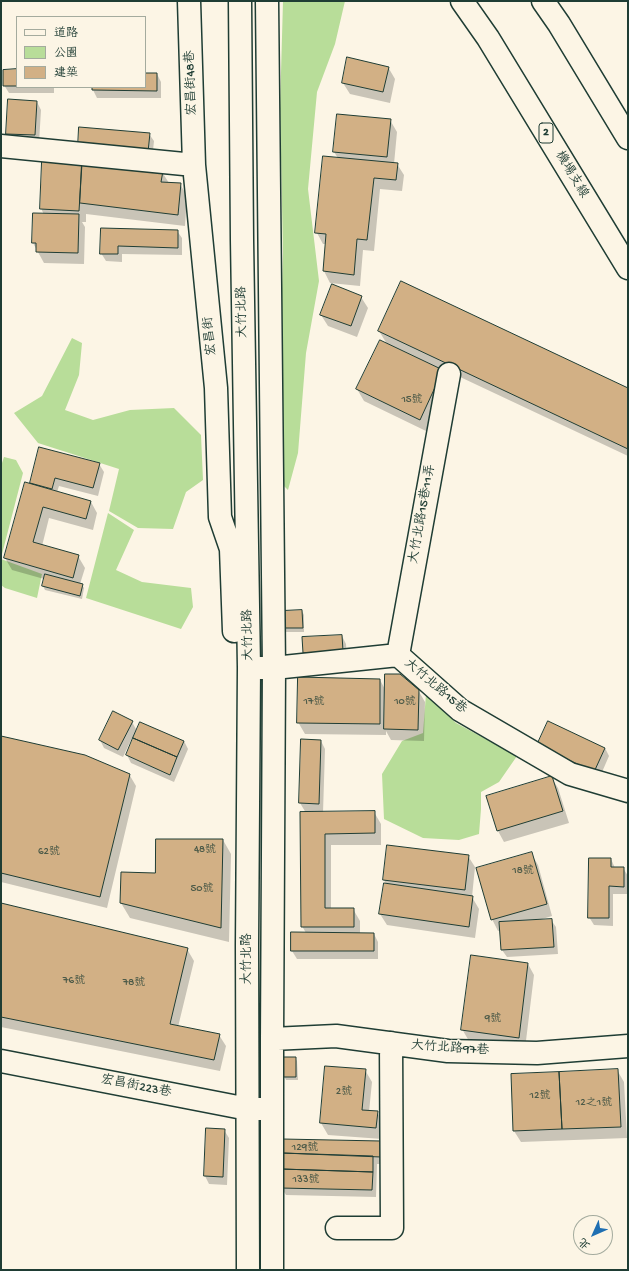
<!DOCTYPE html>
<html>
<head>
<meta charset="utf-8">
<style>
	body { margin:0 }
	#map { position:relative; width:629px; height:1271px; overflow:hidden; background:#fcf5e5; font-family:"Gochi Hand","LXGW WenKai TC",sans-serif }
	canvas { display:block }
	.frame { position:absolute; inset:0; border:2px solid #1f3d34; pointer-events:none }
	.legend { position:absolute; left:16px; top:16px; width:130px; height:72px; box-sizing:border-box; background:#fcf5e5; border:1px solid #a4ab9e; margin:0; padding:5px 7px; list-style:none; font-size:12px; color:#1f3d34 }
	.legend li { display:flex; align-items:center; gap:8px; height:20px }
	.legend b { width:20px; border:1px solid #a4ab9e }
	.north { position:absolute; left:573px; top:1215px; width:40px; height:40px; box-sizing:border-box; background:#fcf5e5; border:1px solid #a4ab9e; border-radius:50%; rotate:225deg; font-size:11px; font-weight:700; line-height:16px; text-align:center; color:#1f3d34 }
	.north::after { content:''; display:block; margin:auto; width:14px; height:18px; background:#1f6fb2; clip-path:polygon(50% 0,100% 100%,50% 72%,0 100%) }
</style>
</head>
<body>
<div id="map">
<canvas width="629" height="1271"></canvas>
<div class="frame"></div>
<ul class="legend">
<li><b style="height:5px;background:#fcf5e5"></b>道路</li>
<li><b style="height:11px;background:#b8dd99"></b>公園</li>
<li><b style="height:11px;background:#d2b085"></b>建築</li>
</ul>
<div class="north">北</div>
</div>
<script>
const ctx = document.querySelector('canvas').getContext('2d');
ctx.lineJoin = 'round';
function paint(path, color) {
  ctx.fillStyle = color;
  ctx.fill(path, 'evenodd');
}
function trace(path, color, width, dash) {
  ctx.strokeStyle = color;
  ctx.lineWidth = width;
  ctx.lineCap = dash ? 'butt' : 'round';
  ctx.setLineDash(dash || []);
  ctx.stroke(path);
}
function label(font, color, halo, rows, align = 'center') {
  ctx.font = font + ' "Gochi Hand","LXGW WenKai TC",sans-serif';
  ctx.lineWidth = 3.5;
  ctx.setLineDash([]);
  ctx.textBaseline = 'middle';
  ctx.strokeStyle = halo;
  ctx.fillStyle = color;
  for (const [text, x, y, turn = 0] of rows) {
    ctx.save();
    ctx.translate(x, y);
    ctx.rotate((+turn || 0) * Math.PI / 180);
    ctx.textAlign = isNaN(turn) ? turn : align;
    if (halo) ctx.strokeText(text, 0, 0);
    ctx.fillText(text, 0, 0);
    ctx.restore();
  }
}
paint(new Path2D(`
	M283,1H345L335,44L317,92L308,189L319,281L306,353L298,453L288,490L277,479L283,253L280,109Z
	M72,338L82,343L79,375L65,410L93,420L130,410L174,408L201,435L203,480L186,492L173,529L138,528L109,511L119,469L38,443L14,413L42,396Z
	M4,457L16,460L23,473L1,558V466Z
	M108,513L134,530L116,570L142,582L191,588L193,607L181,629L86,598Z
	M1,559L42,574L37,598L5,588L1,585Z
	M426,694L456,723L517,756L499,782L481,792V809L479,834L459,840L423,838L384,819L382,774L402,741L423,733Z`), '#b8dd99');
paint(new Path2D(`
	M388,67L395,79L390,103L350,94L343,83Z
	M17,70V87H54V93H9L4,85Z
	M145,74H157L161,82V98H97L93,90V87H145Z
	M37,102L41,110L39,143L12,141L7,133Z
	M390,120L397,132L394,164H397L404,175L402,191L380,189L374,251L363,250L360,286L330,283L324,271L326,244H323L317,233L338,158L334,152Z
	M149,134L154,141L152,160L83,155Z
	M82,164L162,172L169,183L180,184L187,196L185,226L86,214V222H82L85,227L84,264L44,263L33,243L34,214L44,215L41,208Z
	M102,229L177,231L182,238V255L122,254V262L106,261L101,253Z
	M361,297L368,308L357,337L328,326L321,315Z
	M379,331L628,389V456L441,368L449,382L426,431L364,401L357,389L387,344Z
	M99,464L104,472L98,496L59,486L57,492L91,502L97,513L93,530L49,518L42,546L78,556L85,568L80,584L82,585L84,588L82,599L45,590L43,586L44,579L12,570L5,558L32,485L31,483Z
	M302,611L304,615V632H285L283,628Z
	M342,636L346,644L347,659L308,660L304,652Z
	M380,680L386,691L418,690L425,702L424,741L391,740L386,731V735L305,734L298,722Z
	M132,722L137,731L184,741L188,749L174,782L131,763L127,755L134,739L132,738L123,757L104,748L100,740Z
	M1,737L129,774L136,786L107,908L1,882Z
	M302,740L321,741L325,749L323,813L374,812L381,824V845H331V909H353L360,921V934H374L378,942V959H297L292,951V933H306L302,926L306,813L300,803Z
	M605,748L609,756L599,779L542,753Z
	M551,777L558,788L569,823L504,842L498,831L487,797Z
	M223,840L231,854L229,942L130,918L121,903L156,874Z
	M388,846L468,856L475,867L472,897L479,909L475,938L387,925L380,914L386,884L384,880Z
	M531,853L538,865L552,916L539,920H551L556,927L558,954L507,957L502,950L501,930L498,931L492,919Z
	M611,859L615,868H623L628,876V894H613V926L594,925L589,917Z
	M1,904L187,949L194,961L178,1027L219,1035L226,1046L220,1071L1,1027Z
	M528,964L534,975L525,1049L469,1041L462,1029Z
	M295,1058L297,1061L298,1080H286L284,1076Z
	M326,1067L365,1070L372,1082L369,1112H377L384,1124L382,1139L328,1135L321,1123Z
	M617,1070L624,1082L627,1138L521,1142L514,1131Z
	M207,1129L224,1130L229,1138L227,1185L209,1184L205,1176Z
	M380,1142L385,1164H377L376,1197L286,1195L281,1187Z`), '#0003');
const building = new Path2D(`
	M347,57L389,67L383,92L342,83Z
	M17,69V86H3V70Z
	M145,73H157V91L92,90V87H145Z
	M8,99L37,101L35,135L6,134Z
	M337,114L391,119L387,157L333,152Z
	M79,127L150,133L148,152L78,147Z
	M323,156L398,163L396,180L374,178L367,240L357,239L354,275L323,271L326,234L315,233Z
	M42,161L82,163L79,211L40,209Z
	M82,163L163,171L161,182L181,183L178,215L80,203Z
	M33,213L79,214L78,253L36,252V243H32Z
	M101,228L178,230V248L118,246V254H100Z
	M401,281L628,388V449L378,331Z
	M332,284L362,296L351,326L320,315Z
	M380,340L443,370L420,420L356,389Z
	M39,447L100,463L93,488L55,478L52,489L30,483Z
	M25,482L91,501L86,519L43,507L33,542L79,555L73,578L4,558Z
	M45,574L83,584L80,596L42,586Z
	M302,610L303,628H282V611Z
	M342,635L343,651L303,653L302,637Z
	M385,674H400L419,690L418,730L384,729Z
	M298,677L380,679V724L297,723Z
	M113,711L133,721L118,750L99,740Z
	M548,721L605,748L594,772L537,745Z
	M140,722L184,741L177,757L133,738Z
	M1,736L85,755L130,774L100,897L1,873Z
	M133,738L177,757L170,775L126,755Z
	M301,739L321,740L319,804L299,803Z
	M552,776L563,811L497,831L486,796Z
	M375,811V833L325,834V908H354V927H301L300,812Z
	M156,839H223L221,928L120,903L121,872L155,873Z
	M387,845L469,855L465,890L383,880Z
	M532,852L547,904L491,920L476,868Z
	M589,858H611V867H624V887L609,886V918H588Z
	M384,883L473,896L469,927L379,914Z
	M1,903L188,948L170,1024L220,1034L214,1060L1,1017Z
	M552,919L554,947L501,950L499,922Z
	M291,932L374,933V951H291Z
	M471,955L528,963L519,1038L461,1030Z
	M283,1057H296V1077H283Z
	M325,1066L366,1069L362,1110L378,1111L376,1128L320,1123Z
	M618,1069L621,1127L562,1129L559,1072Z
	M559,1072L562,1129L513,1131L511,1074Z
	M206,1128L225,1129L223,1177L204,1176Z
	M282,1139L381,1141V1157L282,1153Z
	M282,1153L373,1156V1172L281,1169Z
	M281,1169L373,1172L372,1190L280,1188Z`);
paint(building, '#d2b085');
trace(building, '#1f3d34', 1);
const minor = new Path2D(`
	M189,1L194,165L216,388L220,517L231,549L234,631
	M240,1L242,240L249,668L247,945L248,1270
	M267,1L274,668L272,1039V1270
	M1,146L194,165
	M398,655L449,374
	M260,668H274L398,655L460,710L570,774L628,791
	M272,1039L336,1036L448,1051L537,1053L628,1046
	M1,1061L248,1109H263
	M337,1228H392L391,1043`);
const highway = new Path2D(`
	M462,1L488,38L628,268
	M543,1L559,24L628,138`);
trace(minor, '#1f3d34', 25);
trace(highway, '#1f3d34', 25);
trace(minor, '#fcf5e5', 22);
trace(highway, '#fcf5e5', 22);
label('11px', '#4c5a48', null, [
	["15號",412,400],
	["17號",314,702],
	["10號",405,702],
	["48號",205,850],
	["62號",49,852],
	["18號",523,871],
	["50號",202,889],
	["76號",74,981],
	["78號",134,983],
	["9號",493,1019],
	["2號",344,1092],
	["12號",540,1096],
	["12之1號",594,1103],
	["129號",305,1148],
	["133號",306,1180]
]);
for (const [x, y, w] of [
	[546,133,14]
]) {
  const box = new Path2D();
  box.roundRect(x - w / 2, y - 10, w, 20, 3);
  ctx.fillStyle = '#fcf5e5';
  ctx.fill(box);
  trace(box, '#1f3d34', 1);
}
label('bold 12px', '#1f3d34', null, [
	["2",546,133]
]);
label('13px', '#1f3d34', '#fcf5e5', [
	["宏昌街48巷",192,83,-92],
	["機場支線",571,175,59],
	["大竹北路",243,312,-91],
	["宏昌街",211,336,-96],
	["大竹北路15巷11弄",423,514,-80],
	["大竹北路",249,635,-91],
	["大竹北路15巷",435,687,40],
	["大竹北路",248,959,-90],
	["大竹北路97巷",450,1049,4],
	["宏昌街223巷",136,1087,11]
]);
</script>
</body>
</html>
